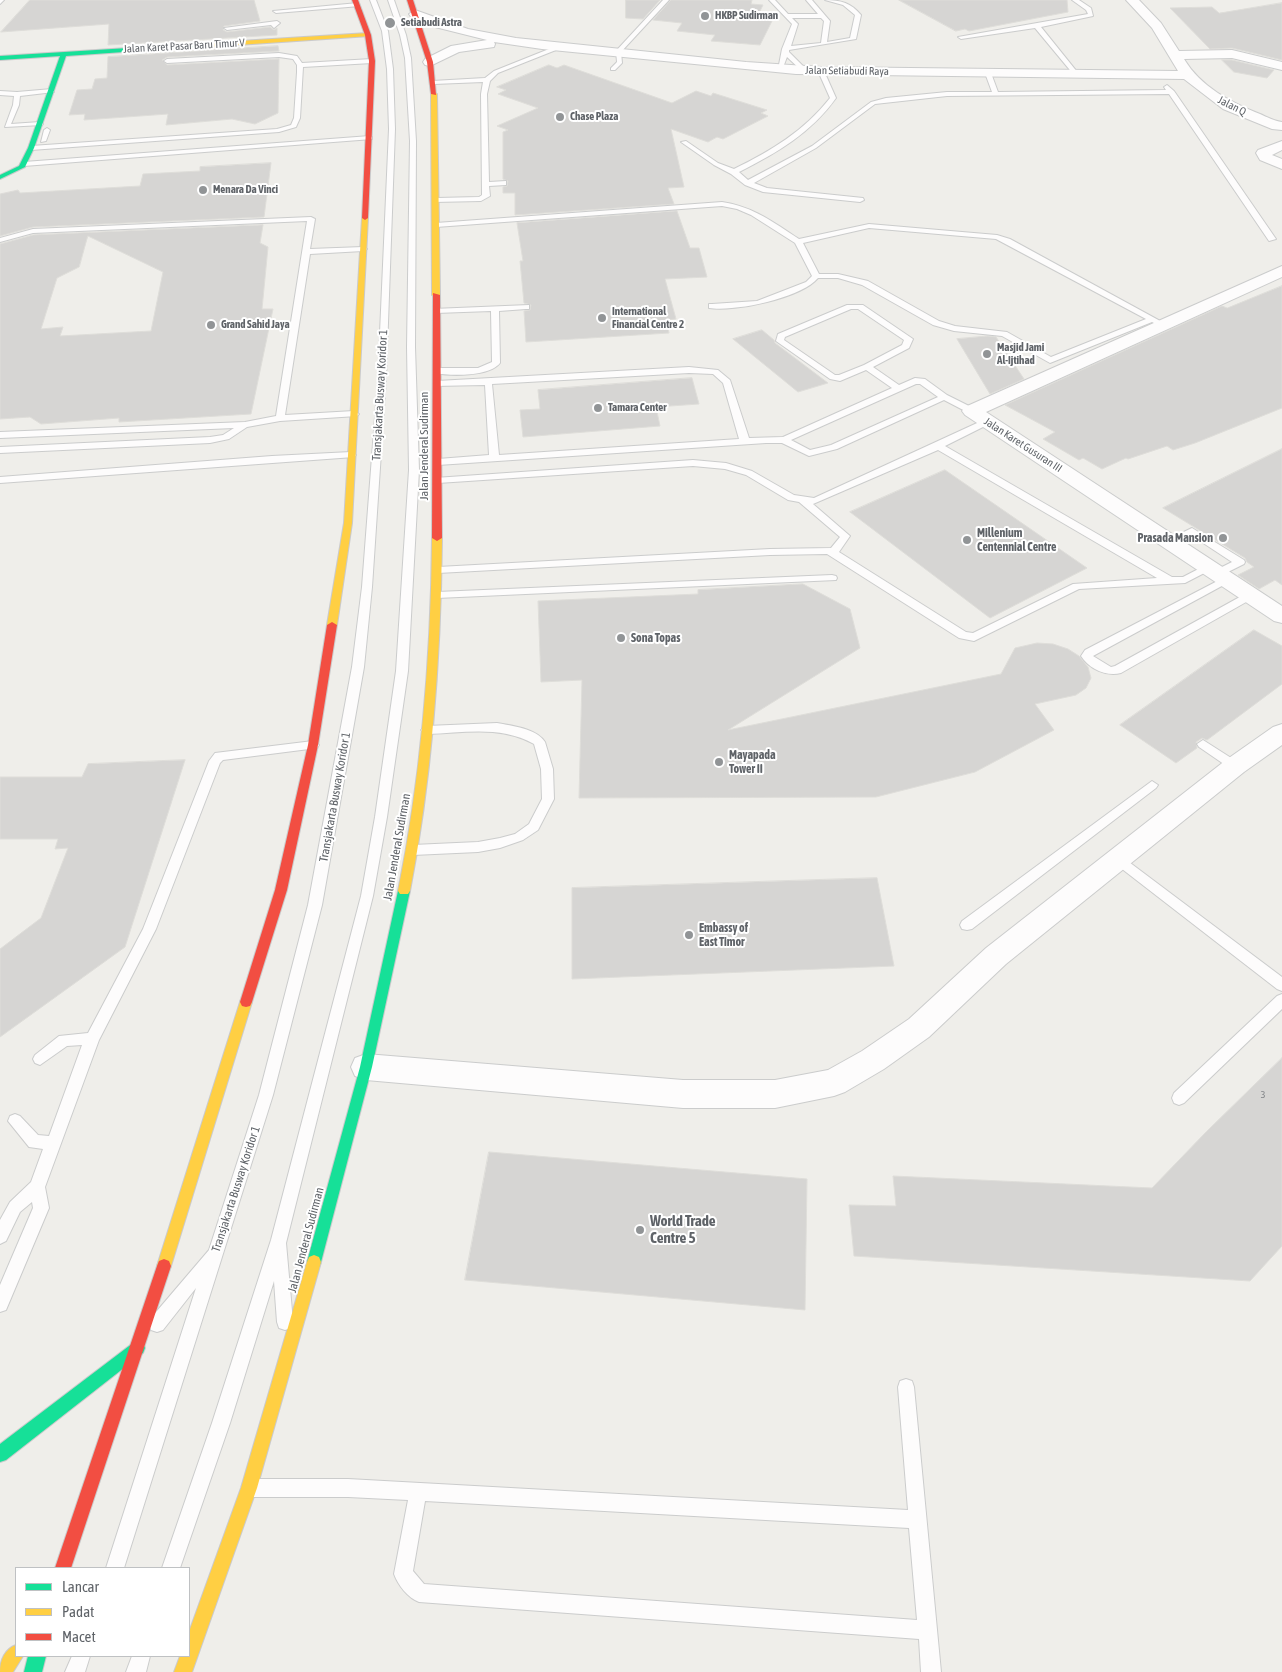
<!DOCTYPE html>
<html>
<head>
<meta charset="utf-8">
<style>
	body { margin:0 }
	#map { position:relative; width:1282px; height:1672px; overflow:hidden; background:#efeeea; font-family:"Asap Condensed",sans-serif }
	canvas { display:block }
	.legend { position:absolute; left:15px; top:1567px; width:175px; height:90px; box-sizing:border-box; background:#fff; border:1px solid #bfc1c3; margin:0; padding:6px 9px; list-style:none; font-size:15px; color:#5f6368 }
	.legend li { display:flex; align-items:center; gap:10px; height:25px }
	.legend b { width:25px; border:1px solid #bfc1c3 }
</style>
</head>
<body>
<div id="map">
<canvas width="1282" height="1672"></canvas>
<ul class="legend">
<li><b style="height:6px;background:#16e098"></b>Lancar</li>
<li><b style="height:6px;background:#ffcf43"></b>Padat</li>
<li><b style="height:6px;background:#f24e42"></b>Macet</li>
</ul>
</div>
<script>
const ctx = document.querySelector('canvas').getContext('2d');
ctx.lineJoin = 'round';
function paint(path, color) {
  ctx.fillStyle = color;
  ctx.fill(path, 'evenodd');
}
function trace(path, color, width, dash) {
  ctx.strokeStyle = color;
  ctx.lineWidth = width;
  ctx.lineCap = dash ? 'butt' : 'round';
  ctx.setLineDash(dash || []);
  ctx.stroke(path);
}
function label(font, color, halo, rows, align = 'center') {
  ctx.font = font + ' "Asap Condensed",sans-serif';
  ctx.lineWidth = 4;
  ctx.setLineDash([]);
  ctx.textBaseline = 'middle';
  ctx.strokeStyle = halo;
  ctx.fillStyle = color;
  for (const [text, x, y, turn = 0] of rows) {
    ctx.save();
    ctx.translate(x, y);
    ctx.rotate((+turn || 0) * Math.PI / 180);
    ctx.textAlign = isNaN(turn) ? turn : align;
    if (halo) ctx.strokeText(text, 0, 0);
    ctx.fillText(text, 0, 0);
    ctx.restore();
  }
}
const building = new Path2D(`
	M30,0H254L260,21L224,26L223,30L227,32L270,27L274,30L277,28V35L108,45L109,24L1,32Z
	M626,0H660L643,19L626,18Z
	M671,0H752L751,4L763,5L756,19L772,21L760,45L711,41L715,35L677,31L682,23L653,20Z
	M899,0H1067L1068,12L969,31L965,29L956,31Z
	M1282,3V60L1232,48L1210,49L1170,8L1212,7L1219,13Z
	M278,46L279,51L167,57L162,60L167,65L279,59L278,113L255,124L232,119L166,125L168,114L84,120L85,114L69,115L77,90L92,89L95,79L107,78L108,57Z
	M1222,60H1232L1274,70L1267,78L1234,72Z
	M549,65L557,68L564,65L672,103L696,91L711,96L713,93L767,110L761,113L768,116L723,139L717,137L708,142L671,129L684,187L668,188L674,204L515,215V193H503V187L507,186L508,181L503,179V132L508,130L497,126L538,108L498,94L506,90L497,87Z
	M271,163L264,217L33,227L0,236V194L18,190L20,193L140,186L143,174L200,171V167Z
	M677,211L690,248H699L707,277L665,279L676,319L666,320L669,333L526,342L524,311L530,310L531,305L524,303L520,261H523L517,223Z
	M263,225L260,243L268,247L262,309H273L251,414L119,422V418L41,424L30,417L0,419V244L33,235ZM88,236L163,272L151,331L60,336L63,327L41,329L57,278L79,267Z
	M1282,286V408L1195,443L1173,450L1167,446L1128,459L1126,458L1102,469L1083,458L1079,460L1043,439L1055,432L1005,405L1222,306L1227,308Z
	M762,330L774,340L775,343L828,383L798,392L733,339Z
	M988,336L996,337L1024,379L990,394L957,339Z
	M692,378L699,404L656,407L660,426L523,437L520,410L540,409L538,390Z
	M1282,449V585L1275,580L1259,589L1238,575L1254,567L1247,562L1245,558L1163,508Z
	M945,470L1087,568L990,618L850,512Z
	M803,584L850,609L860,648L728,730L1001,674L1015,648L1037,643L1053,644L1068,649L1079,656L1088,667L1091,678L1086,688L1076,695L1035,704L1054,730L975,772L876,797L579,798L582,680L541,682L538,601L698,594V590Z
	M1254,630L1282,646V684L1207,740L1202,738L1196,742L1197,748L1176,763L1120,725Z
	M185,760L125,947L0,1037V949L41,918L68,848L55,849L58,839H0V777H82L88,764Z
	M877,878L894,966L572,979V888Z
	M1282,1058V1246L1250,1281L854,1256L849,1205L896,1206L893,1176L1152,1188L1206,1132Z
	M489,1152L807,1179L805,1310L465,1280Z`);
paint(building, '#d6d5d3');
trace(building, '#deddd9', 1);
const lane = new Path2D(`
	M0,0H4L0,4Z
	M370,0H376L388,31L393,69L395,129L386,378L372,587L364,667L322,905L273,1095L124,1568H106L196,1288L163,1330L157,1332L151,1330L149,1324L151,1318L209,1250L259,1095L308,905L352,667L362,587L378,378L389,129L387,69L382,31Z
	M388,0H394L406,35L411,58L416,141L415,347L419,470L408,671L387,817L373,896L286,1243L293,1322L291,1328L285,1330L279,1328L277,1322L274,1281L230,1423L180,1568H162L212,1423L271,1240L361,896L375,817L396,671L409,470L407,347L410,141L405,58L400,35Z
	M663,0H669L621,52L622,63L615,70H611V68L617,62L616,51Z
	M769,0H775L788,14H818L806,0H812L830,21L827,42L850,38L855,15L843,5L825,0C841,0 851,3 861,15L856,39L789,50V52L807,70L802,71L787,57L782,70H778L782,49L792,24ZM792,18H821L824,21L821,43L791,46L798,24Z
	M1072,0H1079L1091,8L1093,16L1041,27L1078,73V75H1074L1035,28L961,39L958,37L1088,14L1086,10Z
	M358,3L360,6L276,13L273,11Z
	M277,21L280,23L274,28L271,25L227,30L224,28Z
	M559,45L561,48L498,73L490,81L487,94L489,182L506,181V185L489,186L490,196L481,201L434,202L433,200L437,198L479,197L482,195L481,94L483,82L434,84L431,82L432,81L485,78L494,71Z
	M279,53L297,56L302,63L372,59L375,61L372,63L303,67L300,118L296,127L279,132L31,150L28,148L31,146L277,129L291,125L294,118L297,72V65L293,59L279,57L167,63L164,61L167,59Z
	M821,69L824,71L836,98C811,133 777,153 739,172L748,180L812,146L871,102L886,98L947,92H992L985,73L988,71L991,73L998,92L1166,90L1164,87L1167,85L1174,91L1276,239L1269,241L1169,94L947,96L875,104L816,148L754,183L767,188L863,198L864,200L860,202L763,192L745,185L731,174L714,165L681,142L686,141L718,163L734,169C771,151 804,131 830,98L818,71Z
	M52,89L54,90V92L20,96L19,105L11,124L40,122L43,124L42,125L5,127L13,105L14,96L0,95V91L17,92Z
	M47,128L50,130L46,141L41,142L44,130Z
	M370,136L372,137V139L24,166L20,164L24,162Z
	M722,202C754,207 773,222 799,239L869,224L997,235L1010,239L1162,322L1158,325L1152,322L1050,363L1002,336L954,331L933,325L862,285L838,278H818C801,298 735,312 709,308V304H712L757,301L806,282L812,276L795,243L751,215L737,209L722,206L436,227L432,225L436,223ZM869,228L996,239L1146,319L1051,357L1007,332L955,326L939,321L868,281L838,274H819L803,243Z
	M311,217L315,219L310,249L363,247L367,249L363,251L310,254L285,415L354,411L359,414L357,416L280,421L247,427L229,439L210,443L0,453V447L210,437L223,435L234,428L0,438V432L245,422L276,416L307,221L33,233L0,242V238L33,229Z
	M529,305V309H526L499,311L500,363C489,377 451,376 434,373V369L437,368H478L492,362L491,311L436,313H433V309Z
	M847,305H863L913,339L909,348L873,367L899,385L915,378L925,379L947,395L975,409V413H969L944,400L837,449L809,456L782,443H766L438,465L433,462L438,459L489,455L485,385L434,386L433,384L437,381L689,367L718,370L730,380L749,438L783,437L892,388L866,370L840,381L830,379L776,341L778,334ZM851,309H858L904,340L902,345L864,365L839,375H835L784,340L785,337ZM689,373L713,374L723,383L739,439L499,455L492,384ZM916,384H920L938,397L831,445L810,450L791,440Z
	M988,418L991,419V423L945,446L1172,577H1183L1208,564L1213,567L1212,569L1185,583L1079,589L974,641L959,638L827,554L770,555L438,573L433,570L438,567L770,549L831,548L840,537L799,502L788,500L746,475L725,469L693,466L438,483L433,480L435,478L693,460L726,463L752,471L794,495L814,498ZM938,450L1157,578L1073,584L973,633L966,632L839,552L850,536L813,504Z
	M351,452L356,455L354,457L0,483V477L272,456Z
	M1192,528L1244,560L1245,562L1244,564L1222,575H1214L1213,573L1214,571L1232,562L1191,535L1170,544L1165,541Z
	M832,575L836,576L837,578L836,580L437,598L432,595L437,592Z
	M1227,576L1232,579L1231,581L1093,656L1111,667L1115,666L1247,593H1255L1256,595L1255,597L1121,673C1107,677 1089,669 1081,656L1085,650Z
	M497,723C512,726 536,728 545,742L553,769L554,799L538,830L523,840L500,848L478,852L413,855L409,853L407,850L409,847L413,845L478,842L500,838L515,834L529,824L542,799L541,769L534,744C500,725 464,733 427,734L421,730L427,726Z
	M1203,740L1239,763L1241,766L1239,769H1231L1199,747L1197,744Z
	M313,741L319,745L317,748L223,760L220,763L156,929L99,1040L45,1187L49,1208L6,1310L0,1312V1285L33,1208L32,1202L20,1212L6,1241L0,1244V1220L10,1202L31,1182L43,1149L29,1147L8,1121L10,1116L15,1114L20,1116L38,1135L49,1136L82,1045L67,1046L40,1065L35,1063L33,1059L35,1055L59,1036L88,1033L143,929L209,761L215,753Z
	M1152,781L1158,785L1156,788L972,929L967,930L962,929L960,925L962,921Z
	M1117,854L1121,856L1282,977V991L1277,989L1113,862L1111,859L1113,856Z
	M1282,994V1009L1184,1103L1179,1105L1174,1103L1172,1098L1174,1093L1277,996Z
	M906,1379L912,1381L914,1387L941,1672H921L919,1639L419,1602C408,1598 398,1585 394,1574L408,1500L348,1497H252L246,1494L243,1488L246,1482L252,1479H348L908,1510L898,1387L900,1381ZM425,1501L909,1528L917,1620L424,1584L413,1571Z
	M72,1656H90L85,1672H65Z
	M132,1656H150L146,1672H126Z`);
const street = new Path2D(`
	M1126,0H1139L1161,23L1179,51L1232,50L1282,62V70L1232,58L1184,59C1201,87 1230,102 1260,114C1267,117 1274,121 1282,122V130L1272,129L1223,109L1184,79L796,74L542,49L494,42L495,44L494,47L459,52L430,66L425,65L423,62L425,59L451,46L487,40L435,27L411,17L409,14L415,10L468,29L516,38L746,62L821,67L1178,71L1152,28Z
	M1282,141V150L1272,155L1282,159V169L1260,160L1256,153L1258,150Z
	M1282,266V277L986,412L1282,606V623L1274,621L965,415L962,411L965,407Z
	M1282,724V745L1244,772L1006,964L929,1037L884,1069L845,1092L834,1096L775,1108H683L366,1080L355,1076L351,1067L355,1058L366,1054L683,1080H775L828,1070L862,1051L909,1019L986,948L1226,760L1273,727Z`);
const fast = new Path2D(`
	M208,43L210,46L66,56L34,148L25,167L0,179V175L19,166L28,148L60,56L0,60V56Z
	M404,886L408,888L410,891L372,1067L321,1262L319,1267L314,1269L309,1267L307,1262L360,1067L398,891L400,888Z
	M138,1341L143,1343L145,1348L143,1353L6,1460L0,1462V1444L133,1343Z
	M28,1656H46L42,1672H24Z`);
const slow = new Path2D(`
	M368,33L370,36L208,47L205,45L208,43Z
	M434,92L437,94L440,295L436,297L432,295L431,94Z
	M365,216L368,218L352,523L337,625L332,628L327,625L344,523L362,218Z
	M437,535L442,538C441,653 432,778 410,891L408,894H400L398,891C421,778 431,653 432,538Z
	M246,997L250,998L252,1002L171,1266L169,1271L164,1273L159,1271L157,1266L240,1002L242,998Z
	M314,1255L319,1257L321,1262L257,1488L192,1672H174L180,1656H189V1632L241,1488L307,1262L309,1257Z
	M16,1645V1656H23L13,1672H0C0,1660 5,1649 16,1645Z`);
const jam = new Path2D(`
	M352,0H358L371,35L375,61L368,218L365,220L362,218L369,61L365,35Z
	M407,0H413L433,62L436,95L431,94L427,62Z
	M433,293L440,295L442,538L437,541L432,538Z
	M332,622L337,625L318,745L287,890L252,1002L250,1006L246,1007L242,1006L240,1002L275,890L308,745L327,625Z
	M164,1259L169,1261L171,1266L71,1568H55L157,1266L159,1261Z`);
trace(lane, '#cbcccc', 2);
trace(street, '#cbcccc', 2);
trace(fast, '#cacacb', 2);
trace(slow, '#cacacb', 2);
trace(jam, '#cacacb', 2);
paint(lane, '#fdfcfc');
paint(street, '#fdfcfc');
paint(fast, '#16e098');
paint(slow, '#ffcf43');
paint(jam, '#f24e42');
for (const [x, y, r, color] of [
	[705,16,5,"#919496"],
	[390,23,6,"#919496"],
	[560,117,5,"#919496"],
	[203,190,5,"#919496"],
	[602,318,5,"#919496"],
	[211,325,5,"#919496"],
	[987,354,5,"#919496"],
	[598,408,5,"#919496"],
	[1223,538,5,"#919496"],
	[967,540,5,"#919496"],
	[621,638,5,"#919496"],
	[719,762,5,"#919496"],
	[689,935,5,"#919496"],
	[640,1230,5,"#919496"]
]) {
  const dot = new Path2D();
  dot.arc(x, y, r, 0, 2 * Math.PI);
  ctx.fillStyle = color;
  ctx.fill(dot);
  trace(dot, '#fff', 2);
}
label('10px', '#7e8184', null, [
	["3",1263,1095]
]);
label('bold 11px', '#5f6368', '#fff', [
	["HKBP Sudirman",715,16],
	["Setiabudi Astra",401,23],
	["Chase Plaza",570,117],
	["Menara Da Vinci",213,190],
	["International",612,312],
	["Financial Centre 2",612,325],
	["Grand Sahid Jaya",221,325],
	["Masjid Jami",997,348],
	["Al-Ijtihad",997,361],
	["Tamara Center",608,408]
], 'left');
label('11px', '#5f6368', '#fff', [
	["Jalan Karet Pasar Baru Timur V",184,46,-3],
	["Jalan Setiabudi Raya",847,71,1],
	["Jalan Q",1232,106,27],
	["Jalan Karet Gusuran III",1023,445,33]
]);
label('12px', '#5f6368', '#fff', [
	["Transjakarta Busway Koridor 1",380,395,-87],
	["Jalan Jenderal Sudirman",424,446,-90],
	["Transjakarta Busway Koridor 1",335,797,-80],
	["Jalan Jenderal Sudirman",397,847,-80],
	["Transjakarta Busway Koridor 1",236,1189,-72],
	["Jalan Jenderal Sudirman",306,1240,-75]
]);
label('bold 12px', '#5f6368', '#fff', [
	["Millenium",977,533],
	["Centennial Centre",977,547],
	["Prasada Mansion",1213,538,"right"],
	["Sona Topas",631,638],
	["Mayapada",729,755],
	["Tower II",729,769],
	["Embassy of",699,928],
	["East Timor",699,942]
], 'left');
label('bold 15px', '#5f6368', '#fff', [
	["World Trade",650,1221],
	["Centre 5",650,1238]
], 'left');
</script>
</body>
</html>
